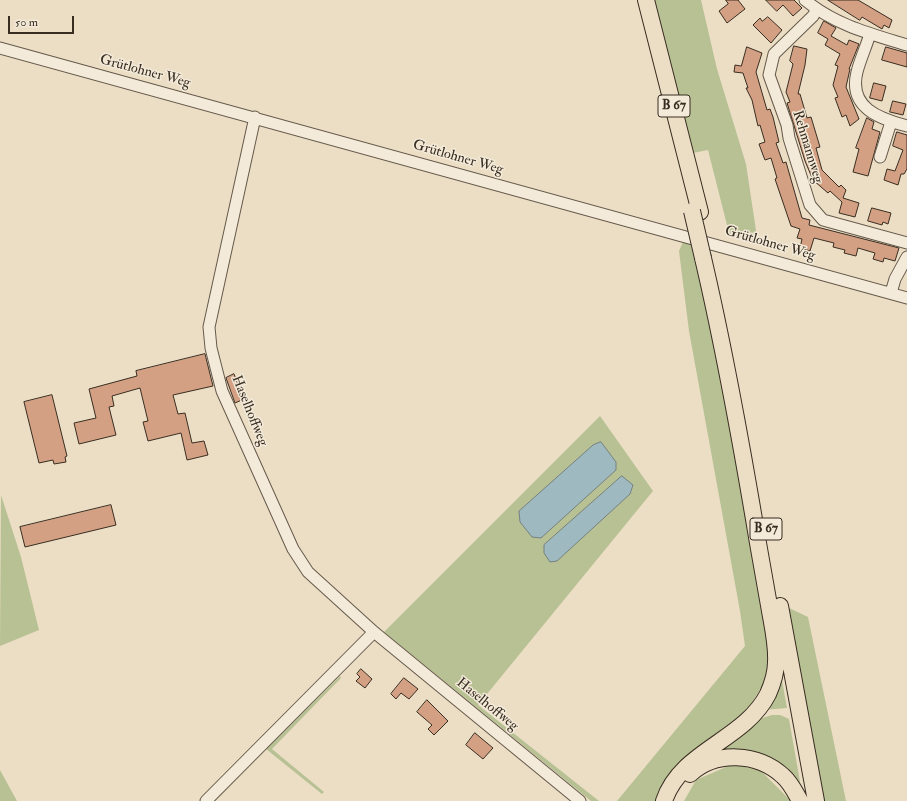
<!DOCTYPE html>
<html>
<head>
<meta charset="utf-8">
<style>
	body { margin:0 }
	#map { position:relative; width:907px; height:801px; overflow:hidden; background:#ecdec5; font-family:"IM FELL Double Pica",serif }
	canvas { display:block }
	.scale { position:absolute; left:8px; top:16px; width:66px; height:18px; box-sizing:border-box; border:2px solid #382d21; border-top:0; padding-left:5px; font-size:12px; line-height:14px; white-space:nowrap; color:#382d21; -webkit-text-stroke:3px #f3ead9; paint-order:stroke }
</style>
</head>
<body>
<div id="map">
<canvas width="907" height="801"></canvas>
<div class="scale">50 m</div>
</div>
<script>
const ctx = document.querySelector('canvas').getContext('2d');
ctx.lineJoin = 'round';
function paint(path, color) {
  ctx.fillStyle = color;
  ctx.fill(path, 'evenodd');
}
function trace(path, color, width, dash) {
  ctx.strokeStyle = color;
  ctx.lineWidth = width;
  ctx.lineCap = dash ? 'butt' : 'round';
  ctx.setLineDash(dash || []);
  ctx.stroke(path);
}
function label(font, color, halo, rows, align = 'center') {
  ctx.font = font + ' "IM FELL Double Pica",serif';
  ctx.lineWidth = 3;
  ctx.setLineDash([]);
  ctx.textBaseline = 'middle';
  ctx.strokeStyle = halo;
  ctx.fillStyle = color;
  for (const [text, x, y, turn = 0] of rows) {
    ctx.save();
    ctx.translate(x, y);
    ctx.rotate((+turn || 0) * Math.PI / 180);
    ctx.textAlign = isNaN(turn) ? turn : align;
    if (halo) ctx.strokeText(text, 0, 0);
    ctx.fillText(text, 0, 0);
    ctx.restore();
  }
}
paint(new Path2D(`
	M653,0H701L717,69L746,164L757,237L753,242L729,233L708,150L693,153Z
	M683,242L691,243L706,303L772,643L765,681L746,713L699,747L659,801H617L745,646L740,611L689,331L679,251Z
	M600,416L653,491L478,705L599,801H591L384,632Z
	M1,495L21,557L39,630L0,646Z
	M789,608L808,617L846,801H822Z
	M780,669L787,708L763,710Z
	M340,676L341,678L272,749L324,792L322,794L266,749Z
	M772,715H780L789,719L802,793L780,767L701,761L759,719Z
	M733,764L761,771L791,801H684L696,780Z
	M0,770L17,801H0Z`), '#b8c194');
const water = new Path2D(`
	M601,442L616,462V470L541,538L532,537L520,522L519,511L593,445Z
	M622,476L633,485L630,494L557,561L550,562L544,553V545Z`);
paint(water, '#9eb9c0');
trace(water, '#758180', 1);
const building = new Path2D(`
	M726,0H738L745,9L727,23L719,11L728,4Z
	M766,0H794L802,8L793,16L783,5L777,11Z
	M828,0H858L892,20L889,28L884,25L882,29L862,17L860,20Z
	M768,17L782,30L771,43L753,25L760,18L762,21Z
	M824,21L836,28L831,36L847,45L849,40L859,44L849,69H850L846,87L859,119L850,126L846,115L842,117L835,98L838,97L833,85L838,66L835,65L840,54L825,45L828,39L818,33Z
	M794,46L807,49L805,65L798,94H800L807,118L811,117L820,147L816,148L822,170L839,187L841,185L846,190L843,198L859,203L855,217L839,213L842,202L830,191L828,193L813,180L805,161L787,103L790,102L786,92L793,64L790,61Z
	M747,47L762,53L756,72L767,110L770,109L773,117L779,142L776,143L783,163L786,162L802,218L810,220L809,225L899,248L895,261L884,258L883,262L873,259L875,253L858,248L856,256L844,253L845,250L833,247L834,243L814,238L810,251L800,248L802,239L797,238L800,229L791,226L775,179L777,178L771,158L765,160L763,155L759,144L765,142L760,125L758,126L757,122L752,100L746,88H748L743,73L734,72L735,65L741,66Z
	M886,47L907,53V67L882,60Z
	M874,83L886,86L882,101L870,98Z
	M893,101L906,104L903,115L890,112Z
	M867,118L874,122L872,129L880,132L868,176L853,172L859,149L856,148Z
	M897,132L907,135V169L904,174H901L898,185L884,180L887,169L895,171L903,150L893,146Z
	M872,208L891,213L888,224L883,222L882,225L868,221Z
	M205,354L213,386L173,395L178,414L185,413L192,443L204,441L208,455L187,460L181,433L148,441L143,422L148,421L140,388L112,396L114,406L109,407L116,435L79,444L74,423L96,418L89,389L137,376L136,371Z
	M234,374L244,399L235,403L226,378Z
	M52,395L67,456L65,457L66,462L54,464L53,460L39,463L24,402Z
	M111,505L116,525L25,547L20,527Z
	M361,669L372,679L365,688L356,681L360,677L357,674Z
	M404,678L418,689L409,699L401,693L396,699L391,694Z
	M427,700L448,721L434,735L428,729L432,725L417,712Z
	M475,733L493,748L483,759L466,745Z`);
paint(building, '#d4a083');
trace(building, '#382d21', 1);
const minor = new Path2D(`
	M805,0C835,25 871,34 907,45
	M817,9L813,16L774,54L769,75L787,125L789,138L810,205L823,220L907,243
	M870,34C866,47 860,60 857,72C848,108 880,119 907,126
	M0,48L907,298
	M255,117L209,327L211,348L222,391L293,549L308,572L374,632L580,801
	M880,157L891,122
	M891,293L895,279L907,257
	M206,801L374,632`);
const highway = new Path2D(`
	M646,0L700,212
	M780,606L816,801
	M690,774C716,750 758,753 783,776C791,783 795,792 800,801
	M664,801C681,750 744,741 768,694C772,685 776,673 776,662C777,645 773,628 770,611C766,589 762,566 758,543C742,447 725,352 703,258`);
trace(minor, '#65594a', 13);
trace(highway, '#382d21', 18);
trace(minor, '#f3ead9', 11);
trace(highway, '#ecdec5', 16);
const highwayBridge = new Path2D(`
	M692,211L703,258`);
trace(highwayBridge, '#382d21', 18, []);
trace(highwayBridge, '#ecdec5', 16);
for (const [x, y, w] of [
	[674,106,32],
	[766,529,32]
]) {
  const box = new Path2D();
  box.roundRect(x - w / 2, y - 11, w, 22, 3);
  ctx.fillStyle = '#f3ead9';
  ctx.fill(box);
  trace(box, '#382d21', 1);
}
label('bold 13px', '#382d21', null, [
	["B 67",674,106],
	["B 67",766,529]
]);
label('14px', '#382d21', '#f3ead9', [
	["Grütlohner Weg",145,72,15],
	["Rehmannweg",807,147,73],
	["Grütlohner Weg",458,158,16],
	["Grütlohner Weg",770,244,16],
	["Haselhoffweg",249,411,68],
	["Haselhoffweg",487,705,39]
]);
</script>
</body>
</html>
